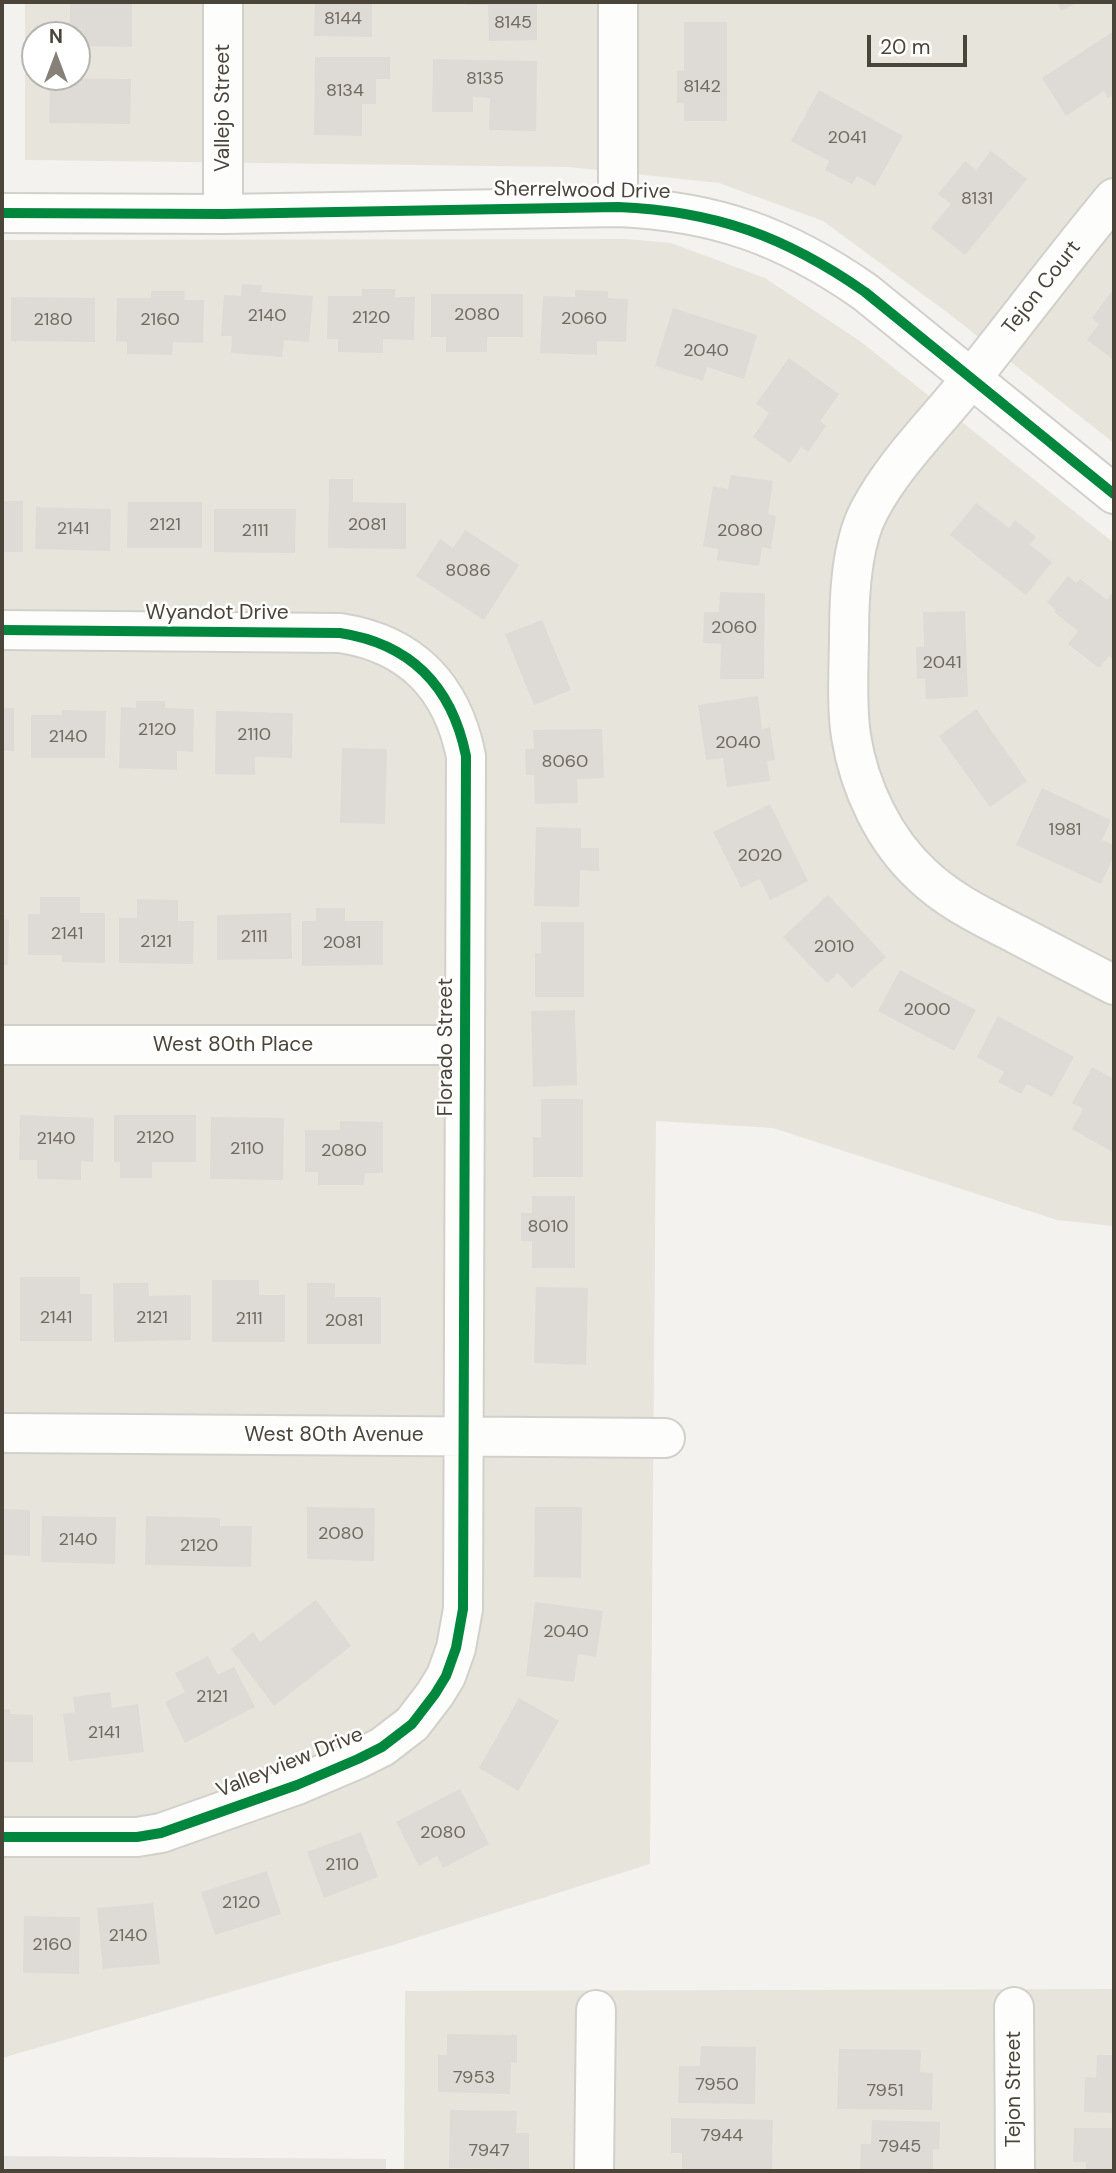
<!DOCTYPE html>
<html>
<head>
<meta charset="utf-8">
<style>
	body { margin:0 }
	#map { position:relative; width:1116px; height:2173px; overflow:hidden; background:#f4f2ee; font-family:"DM Sans",sans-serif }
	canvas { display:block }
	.frame { position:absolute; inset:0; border:4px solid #4b4439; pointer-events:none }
	.north { position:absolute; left:21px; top:21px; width:70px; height:70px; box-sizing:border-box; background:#fff; border:2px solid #b7b4b0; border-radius:50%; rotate:0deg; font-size:19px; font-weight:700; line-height:28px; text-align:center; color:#4b4439 }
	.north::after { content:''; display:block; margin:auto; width:24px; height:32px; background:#868178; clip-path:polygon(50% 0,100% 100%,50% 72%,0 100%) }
	.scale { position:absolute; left:867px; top:35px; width:100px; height:32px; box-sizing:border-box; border:4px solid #4b4439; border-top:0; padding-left:9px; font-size:21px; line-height:24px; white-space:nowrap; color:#4b4439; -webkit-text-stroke:5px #fff; paint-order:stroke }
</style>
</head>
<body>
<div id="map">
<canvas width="1116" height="2173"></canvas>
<div class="frame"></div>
<div class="north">N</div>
<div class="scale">20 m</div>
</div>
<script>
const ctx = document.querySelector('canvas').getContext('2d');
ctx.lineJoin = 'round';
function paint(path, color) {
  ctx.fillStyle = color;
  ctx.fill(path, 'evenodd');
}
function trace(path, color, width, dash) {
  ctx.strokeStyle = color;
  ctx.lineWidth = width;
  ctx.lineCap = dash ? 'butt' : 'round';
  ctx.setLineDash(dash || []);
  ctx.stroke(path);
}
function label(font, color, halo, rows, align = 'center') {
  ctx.font = font + ' "DM Sans",sans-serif';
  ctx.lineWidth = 5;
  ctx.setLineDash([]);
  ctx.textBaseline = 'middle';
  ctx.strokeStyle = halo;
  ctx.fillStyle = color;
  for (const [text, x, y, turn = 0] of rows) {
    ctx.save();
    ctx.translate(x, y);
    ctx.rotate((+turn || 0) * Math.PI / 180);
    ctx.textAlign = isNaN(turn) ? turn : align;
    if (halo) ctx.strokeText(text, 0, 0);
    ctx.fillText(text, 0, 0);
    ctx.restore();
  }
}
paint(new Path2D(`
	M25,2H1114V443L948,313L823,221L719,183L569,167L25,160ZM35,35H77V77H35Z
	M626,239L671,243L765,278L860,341L1114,543V1226L1057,1220L773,1128L656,1121L650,1864L396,1944L2,2058V240Z
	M1114,1989V2171H404L405,1991Z`), '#e7e4dc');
paint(new Path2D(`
	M2,2156L386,2159V2171H2Z`), '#e6e3df');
paint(new Path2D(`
	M70,2H132V47L77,46V35H70Z
	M315,2H372V37L314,36Z
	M466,2H537V40L489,41L488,5H466Z
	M1057,2H1079L1061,11Z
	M684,22H727V121H684V103H677V71H684Z
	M1114,31V94L1108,98L1104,91L1066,116L1042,78Z
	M315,57H390V79H376V104H362V136L314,135Z
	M433,59L537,61L536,131L489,130L490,98L473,97V112H432Z
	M50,78L131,79L130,124L49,123Z
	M819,90L903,136L875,186L857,176L852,184L825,170L829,161L791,141Z
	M991,151L1027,179L965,255L931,228L951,204L938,194L965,161L976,170Z
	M242,284L262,285L261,292L313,296L309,342L284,340L282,357L231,353L232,336H221L224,295L241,296Z
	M362,289H395V297H415L414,340L383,339V353L338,352V339H327L328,296H362Z
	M575,290L608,291V298L628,299L626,342L597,341V355L540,353L543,296L575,297Z
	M151,291H185L184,300H204L203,343L173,342L172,355L127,354V342L116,341L117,298H151Z
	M1111,292L1114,295V360L1087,340L1099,324L1092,318Z
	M431,294H523V337H487V352H446V337H431Z
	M11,297L95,298V342L11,341Z
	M673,308L757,335L744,379L707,367L703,381L655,366Z
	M789,358L839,394L820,421L826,426L808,452L801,447L790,463L753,437L769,413L756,404Z
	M731,475L773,481L768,514L776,516L771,549L762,547L759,566L717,560L718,549L703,546L713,486L728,489Z
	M329,479H353V502L406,503V549L328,548Z
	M2,501H23V552H2Z
	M128,502H202V548H127Z
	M976,503L1009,528L1015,520L1036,537L1030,545L1052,562L1026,595L950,535Z
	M36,507L111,509L110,551L35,549Z
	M214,509H296L295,553L214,552Z
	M465,530L519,565L484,620L416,576L440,539L453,548Z
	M1068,576L1076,583L1080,579L1107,600L1112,593L1114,595V660L1109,656L1099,668L1068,644L1078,631L1054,612L1056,610L1047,602Z
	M720,592L765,593L764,679H720L721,644L703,643L704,612H719Z
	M965,611L968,697L926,699L925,679H917L916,647H924L923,612Z
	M542,620L571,690L534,705L505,634Z
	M758,696L762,729L770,727L775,760L767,761L770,781L727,787L723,758L706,760L698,705Z
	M136,701H165V708L194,709L193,752L177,751V770L119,768L121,707L136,708Z
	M2,708H14V751H2Z
	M976,709L1027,781L990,807L939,736Z
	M62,710L106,711L105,758H31V715H62Z
	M216,711L293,713L292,758L255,757V775L215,774Z
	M602,729L604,778L577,779L578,803L535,804L534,775H526L525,749H534L533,730Z
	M342,748L387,749L385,824L340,823Z
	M1042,788L1111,820L1102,840L1114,845V856L1101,884L1016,845Z
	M770,804L808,881L770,900L760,879L741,888L713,832Z
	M536,827L581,828V848H599V871L580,870L579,907L534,906Z
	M828,895L886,957L852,988L838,973L827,983L783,937Z
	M40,897H80V913H105V963L62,962V955H28V914H40Z
	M137,899L178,900V921H194L193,964L119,963V918H137Z
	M316,908H345V921H383V965L302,966V921H316Z
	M291,913L292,959L217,960V915Z
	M2,919L9,920L8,965H2Z
	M541,922H584V997H535V953H541Z
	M900,970L976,1010L954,1051L878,1011Z
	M575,1010L577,1085L533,1087L531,1011Z
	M998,1016L1074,1057L1052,1097L1027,1084L1021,1094L998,1082L1004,1072L977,1057Z
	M1092,1067L1114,1079V1153L1072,1129L1083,1109L1072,1103Z
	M541,1099H583V1177H533V1137H541Z
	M20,1115L94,1118L93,1162L81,1161V1180L37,1179V1160H19Z
	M114,1115H196V1162H152V1178H120V1162H114Z
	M211,1117L284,1118L283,1180L210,1179Z
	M340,1121L383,1122V1173H365L364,1185H318V1172H305V1130H340Z
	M532,1196H575V1268H532V1241H521V1213H532Z
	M20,1277H80V1294H92V1341H20Z
	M212,1280H259V1295H285V1342H212Z
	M113,1283H148L149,1296L191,1295V1340L114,1342Z
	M307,1283H335V1297H381V1344H307Z
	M536,1287L588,1288L586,1365L534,1363Z
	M307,1507L375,1508L374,1561L307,1559Z
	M535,1507H582L581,1578L534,1577Z
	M2,1509L30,1510V1556L2,1555Z
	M42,1516L116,1517L115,1564L41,1562Z
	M146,1516L220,1518V1526H252L251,1567L145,1565Z
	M316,1600L351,1646L274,1706L231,1649L253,1632L260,1642Z
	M535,1602L603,1611L596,1657L578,1654L574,1682L526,1676Z
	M208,1656L218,1675L234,1667L255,1707L185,1743L165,1702L185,1692L175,1673Z
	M110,1692L112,1708L138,1704L144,1752L69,1761L63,1714L75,1712L73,1697Z
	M519,1698L559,1721L518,1791L479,1768Z
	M2,1709H10V1714L33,1715V1762H2Z
	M460,1789L489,1844L443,1868L437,1856L419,1866L396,1822Z
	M361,1832L378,1877L324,1898L307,1852Z
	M267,1871L281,1914L215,1935L201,1892Z
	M153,1903L160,1964L103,1969L97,1908Z
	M24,1916L80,1917L79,1974L23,1973Z
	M447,2034L517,2035V2063H511L510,2094L438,2092V2055H447Z
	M701,2046L756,2047L755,2104L678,2103L679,2066H700Z
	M839,2049L921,2050L920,2072L933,2073L932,2110L837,2109Z
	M1097,2055H1114V2113L1084,2112L1085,2077L1096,2078Z
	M450,2110L517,2111L516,2133H529V2169L449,2168Z
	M671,2118L773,2120L772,2171H682V2153H671Z
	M872,2120L940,2122L939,2149H933V2171H860L861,2144H871Z
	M1074,2128H1114V2171H1086V2162H1073Z`), '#dedbd6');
const minor = new Path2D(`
	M223,2V214
	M1114,198C1064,258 1018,320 969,381C936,423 894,463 869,511C851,545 849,597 849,635C849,668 846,703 851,736C859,787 884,840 922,875C949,901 983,917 1016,934C1048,951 1081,968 1114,985
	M618,207V2
	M2,213L223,214L618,207C715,211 785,236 865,292L1114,494
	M2,630L340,633C412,644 452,687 466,756L463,1609L456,1648L446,1676L435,1694L412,1724L382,1747L358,1759L297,1785L161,1833L137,1837H2
	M2,1045H465
	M2,1433L665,1438
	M1014,2007L1015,2171
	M594,2171L596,2010`);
trace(minor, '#d2d0cb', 42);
trace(minor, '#fdfdfc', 38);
trace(new Path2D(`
	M2,213L223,214L618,207C715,211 785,236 865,292L1114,494
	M2,630L340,633C412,644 452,687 466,756L463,1609L456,1648L446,1676L435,1694L412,1724L382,1747L358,1759L297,1785L161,1833L137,1837H2`), '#00873e', 10);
label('18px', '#706a61', null, [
	["8144",343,19],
	["8145",513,23],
	["8135",485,79],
	["8142",702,87],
	["8134",345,91],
	["2041",847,138],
	["8131",977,199],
	["2080",477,315],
	["2140",267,316],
	["2120",371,318],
	["2060",584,319],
	["2180",53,320],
	["2160",160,320],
	["2040",706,351],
	["2121",165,525],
	["2081",367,525],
	["2141",73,529],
	["2111",255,531],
	["2080",740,531],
	["8086",468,571],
	["2060",734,628],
	["2041",942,663],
	["2120",157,730],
	["2110",254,735],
	["2140",68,737],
	["2040",738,743],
	["8060",565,762],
	["1981",1065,830],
	["2020",760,856],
	["2141",67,934],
	["2111",254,937],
	["2121",156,942],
	["2081",342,943],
	["2010",834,947],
	["2000",927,1010],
	["2120",155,1138],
	["2140",56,1139],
	["2110",247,1149],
	["2080",344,1151],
	["8010",548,1227],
	["2141",56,1318],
	["2121",152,1318],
	["2111",249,1319],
	["2081",344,1321],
	["2080",341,1534],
	["2140",78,1540],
	["2120",199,1546],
	["2040",566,1632],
	["2121",212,1697],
	["2141",104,1733],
	["2080",443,1833],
	["2110",342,1865],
	["2120",241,1903],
	["2140",128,1936],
	["2160",52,1945],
	["7953",474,2078],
	["7950",717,2085],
	["7951",885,2091],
	["7944",722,2136],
	["7945",900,2147],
	["7947",489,2151]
]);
label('21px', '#4b4439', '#fff', [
	["Vallejo Street",223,108,-90],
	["Sherrelwood Drive",582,191,1],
	["Tejon Court",1042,288,-52],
	["Wyandot Drive",217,613],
	["West 80th Place",233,1045],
	["Florado Street",446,1047,-90],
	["West 80th Avenue",334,1435],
	["Valleyview Drive",290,1763,-22],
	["Tejon Street",1014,2089,-90]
]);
</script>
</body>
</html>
